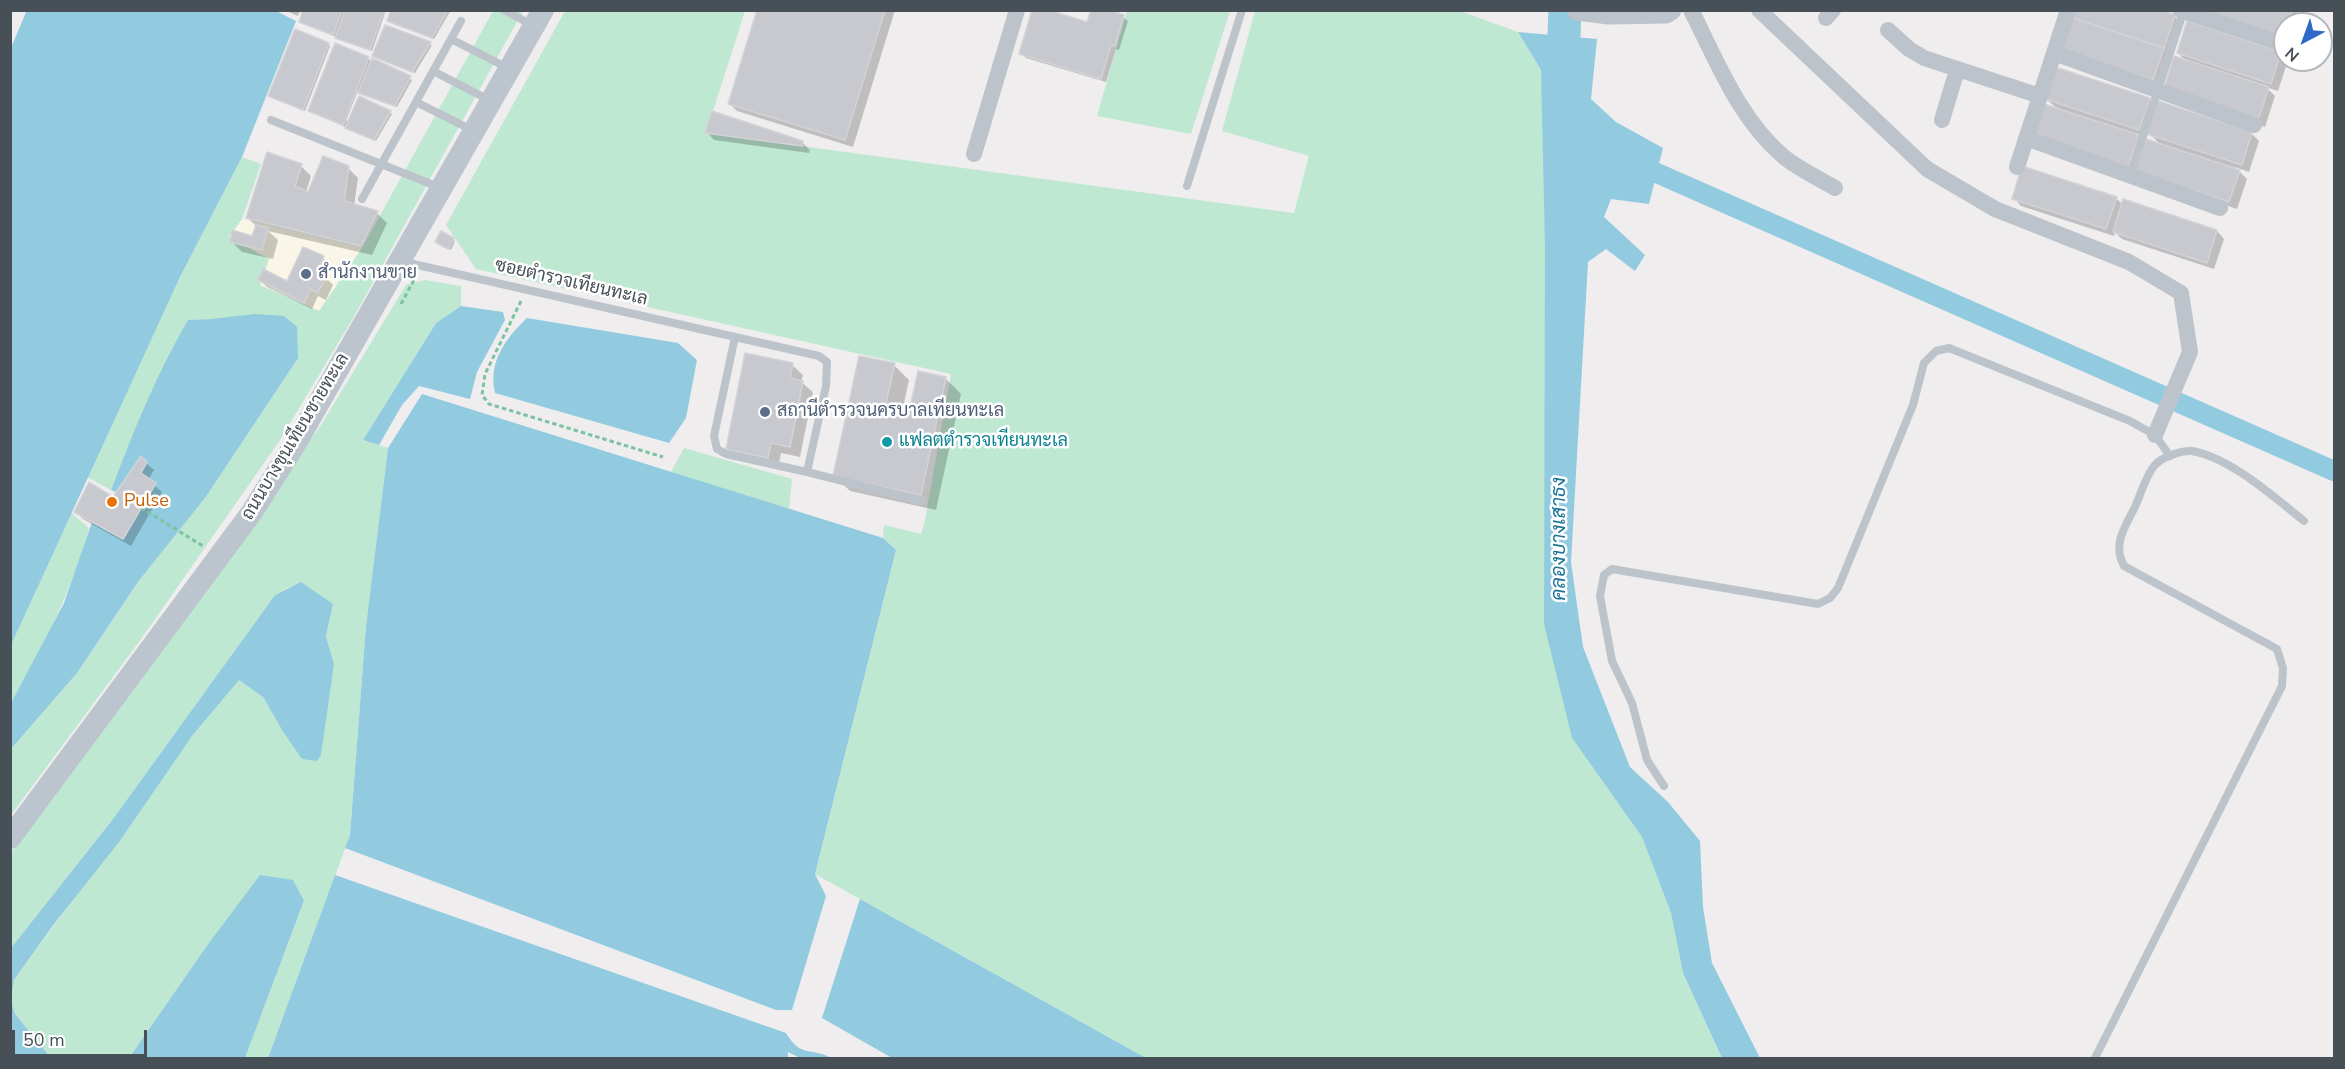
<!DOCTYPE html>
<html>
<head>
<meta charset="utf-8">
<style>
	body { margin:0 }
	#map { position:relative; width:2345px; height:1069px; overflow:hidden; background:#efeded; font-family:"Nunito Sans",sans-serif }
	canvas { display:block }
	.frame { position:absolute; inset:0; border:12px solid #474f57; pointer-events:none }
	.north { position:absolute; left:2273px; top:12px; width:60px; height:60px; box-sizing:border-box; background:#fff; border:2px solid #b5b9bc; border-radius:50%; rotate:221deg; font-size:16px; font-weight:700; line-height:24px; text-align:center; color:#474f57 }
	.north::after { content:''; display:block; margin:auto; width:21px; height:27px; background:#2f68c7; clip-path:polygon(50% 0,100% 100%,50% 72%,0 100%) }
	.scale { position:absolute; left:12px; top:1030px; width:135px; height:27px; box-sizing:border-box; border:3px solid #474f57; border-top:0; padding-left:8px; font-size:18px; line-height:21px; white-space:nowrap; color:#474f57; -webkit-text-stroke:4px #fff; paint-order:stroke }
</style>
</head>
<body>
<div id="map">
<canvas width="2345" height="1069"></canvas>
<div class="frame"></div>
<div class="north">N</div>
<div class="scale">50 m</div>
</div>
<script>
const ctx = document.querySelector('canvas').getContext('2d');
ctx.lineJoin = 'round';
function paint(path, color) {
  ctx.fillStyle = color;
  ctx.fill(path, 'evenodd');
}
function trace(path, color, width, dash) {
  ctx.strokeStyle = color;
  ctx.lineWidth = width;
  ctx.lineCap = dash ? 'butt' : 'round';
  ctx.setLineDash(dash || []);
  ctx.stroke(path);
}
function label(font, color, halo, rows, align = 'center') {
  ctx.font = font + ' "Nunito Sans",Sarabun,sans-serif';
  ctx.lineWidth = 5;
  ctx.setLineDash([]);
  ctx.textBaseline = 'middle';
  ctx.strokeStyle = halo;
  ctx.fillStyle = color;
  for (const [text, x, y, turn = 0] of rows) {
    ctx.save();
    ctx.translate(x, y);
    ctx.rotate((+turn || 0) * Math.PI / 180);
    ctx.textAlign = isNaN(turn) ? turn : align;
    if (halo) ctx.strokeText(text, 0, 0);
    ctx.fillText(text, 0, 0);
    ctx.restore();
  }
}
paint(new Path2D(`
	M242,219L362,248L319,311L260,285L229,237Z`), '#f9f5e7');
paint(new Path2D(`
	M493,11H523L352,320L280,440L144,635L11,815V749L77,673L138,582L205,498L211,319L189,320L126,451L111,490L87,477L180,277L242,157L261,164L242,219L229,237L269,259L260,285L319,311L362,248Z
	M565,11H745L706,133L1294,213L1309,156L1222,131L1255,11H1460L1518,32L1541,70L1572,738L1642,837L1671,913L1683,973L1722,1058H1146L815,874L896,550L883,538L884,525L921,534L925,520L951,374L476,269L446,225Z
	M1127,11H1230L1191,134L1097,116Z
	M425,280L461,286V306L436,323L363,440L388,448L366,626L350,835L268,1058H245L304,902L206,947L129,1058H51L15,1014L11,1000L14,980L192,736L239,679L263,697L282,730L334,664L326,636L333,604L289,587L275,595L113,819L11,948V853L321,425L406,285Z
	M684,448L792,479L789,509L671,472Z
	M70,512L89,528C72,591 43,647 11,703V645Z`), '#bfe8d2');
paint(new Path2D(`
	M27,10H274L296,21L242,157L180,277L11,645L10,50Z
	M1518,32L1597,39L1591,99L1616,122L1663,148L1649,204L1611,199L1604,217L1645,255L1635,271L1606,249L1588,262L1571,562L1583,647L1630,767L1668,802L1700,841L1703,907L1712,963L1760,1058H1722L1683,973L1671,913L1642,837L1572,738L1544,624L1545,246L1541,70Z
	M461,306L503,312L505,320L477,372L470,399L419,386L402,405L379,445L363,440L436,323Z
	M255,314L284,316L297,327L298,358L205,498L138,582L77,673L11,749V703L64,603L92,522L123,539L156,484L141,473L147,462L141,457L116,492L111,490C133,432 157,373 188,320L211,319Z
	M527,318L678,343L697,360L686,418L669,443L495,393C488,362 505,339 527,318Z
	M422,394L883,538L896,550L815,874L826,896L792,1010H776L345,848L350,835L366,626L388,448Z
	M301,582L333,604L326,636L334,664L321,755L317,761L302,759L282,730L263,697L239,680L192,736L119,842L54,924L14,980L11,1000L15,1014L51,1058H11V948L113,819L275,595Z
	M260,875L293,880L304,901L245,1058H129L206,947Z
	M335,875L786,1033C801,1058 810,1047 832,1058H800L788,1052V1058H268Z
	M860,899L1146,1058H892L822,1018Z`), '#92cbe0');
paint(new Path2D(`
	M284,10H300L298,16Z
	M305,10H386L372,51L303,24L301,22Z
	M392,10H451L434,39L391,22Z
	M758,10H895L853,147L737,111L729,103Z
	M2193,10H2295L2300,16L2298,24H2285V44Z
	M2174,16L2182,24L2161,87L2068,56Z
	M1123,17L1128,21L1119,50L1116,49L1106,82L1026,58L1021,53L1088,24Z
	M386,27L432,45L415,73L376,58Z
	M328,44L330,46L305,111L270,96Z
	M2178,53H2281L2285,60H2288L2278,91L2266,87L2275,96L2265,127L2173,96L2187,62Z
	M368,58L372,62L412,80L397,107L362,94L358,90L346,121L390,112L392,114L376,141L310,111Z
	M2046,99H2149L2158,108L2251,133L2259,141L2249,172L2235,167L2247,179L2237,209L2135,174ZM2148,132L2161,145L2146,144L2135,133L2146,137Z
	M707,132L802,142L810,150L809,153L714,140Z
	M301,166L311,176L306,192L309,194L348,168L358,178L354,206L377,213L387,223L372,255L268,231L278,240L273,259L242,252L231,241L253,238L257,227L248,218Z
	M2014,198H2116L2123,205L2124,201L2217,231L2224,239L2214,269L2122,239L2115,232L2114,236L2021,206Z
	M442,233L455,241L451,250L439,244Z
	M323,258L330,265L325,277L333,285L326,300L318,296L312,309L267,287L260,280L288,283Z
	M792,365L803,375L801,382L813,392L800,457L781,453L778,468L738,459L727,449Z
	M894,365L909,380L903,408L911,410L946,379L961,394L936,510L850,491L835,476Z
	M146,463L154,470L148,480L162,492L131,546L83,519L76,512L113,499Z`), '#0003');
trace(new Path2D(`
	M1634,163L2334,471`), '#92cbe0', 20);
trace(new Path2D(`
	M1562,82L1565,10`), '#92cbe0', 33);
const building = new Path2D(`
	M303,10H342L333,35L299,22Z
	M345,10H384L370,50L335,38Z
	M391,10H448L432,38L387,21Z
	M757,10H885L845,140L728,104Z
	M1032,10H1048L1087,22L1091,10H1108L1124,15L1115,46L1111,45L1101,79L1019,54Z
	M2072,10H2161L2175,15L2164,48L2070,17Z
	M2195,10H2292L2288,24H2285L2283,40Z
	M2070,17L2164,48L2153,80L2059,49Z
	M2187,21L2281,52L2271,84L2177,53Z
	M385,25L431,42L412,72L372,56Z
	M295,29L329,43L303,110L268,96Z
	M335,43L369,57L343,125L308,111Z
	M2174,56L2269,87L2258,120L2164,89Z
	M372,58L411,76L395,106L358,93Z
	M2055,67L2150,98L2139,130L2045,99Z
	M359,96L391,111L374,140L345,128Z
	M2158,101L2252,132L2242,165L2147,134Z
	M2044,104L2139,135L2128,167L2034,136Z
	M712,111L803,141L802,146L705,133Z
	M2146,139L2240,170L2229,202L2135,171Z
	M267,152L302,164L295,186L308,192L323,156L349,166L344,201L378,211L361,246L246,218Z
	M2022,166L2117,197L2106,229L2012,199Z
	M2123,199L2217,230L2207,263L2113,232Z
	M256,225L268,228L262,250L230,242L232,230L252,236Z
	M441,231L454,238L448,249L435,242Z
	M303,247L324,256L316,272L326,277L318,293L310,289L304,303L258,280L263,269L287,281Z
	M745,353L793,363L790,378L803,381L790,447L771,443L768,458L726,449Z
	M859,356L895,363L886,403L910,408L918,371L946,377L921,495L833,476Z
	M141,456L147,462L141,473L156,483L123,539L74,512L89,482L113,497Z`);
paint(building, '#c7c9cf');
trace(building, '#d1d3d7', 1.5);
trace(new Path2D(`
	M521,301L485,374L482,395L489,404L663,457
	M401,304L415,278
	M141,508L203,546`), '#7cc2a3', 3, [4.5, 3]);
trace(new Path2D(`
	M504,10L534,26
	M451,39L510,69
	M433,71L491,101
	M416,102L474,131
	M271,120L441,188
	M2130,176L2184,10
	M1187,186L1242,10
	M362,199L461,21
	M400,261C540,293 679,324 819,356L827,362L826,386L807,472L726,454L717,449L714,436L735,337
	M807,472L922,501
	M1664,786L1647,760L1632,703L1612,661L1600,596L1604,575L1612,569L1818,604L1830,598L1838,588L1913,405L1924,363L1936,351L1949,348L2130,421L2155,435L2170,456
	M2095,1058L2282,686L2283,668L2277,649L2124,566C2112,544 2125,527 2135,507C2140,496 2147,473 2155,465C2162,457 2182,450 2192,451C2231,458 2274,497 2304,521`), '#bdc3ca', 8);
trace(new Path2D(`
	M1691,10C1717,61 1739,119 1784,157C1799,169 1818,178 1835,188
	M1759,10L1927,169L1995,209L2129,262L2181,293L2190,352L2155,435
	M2180,10L2280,43
	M1826,18L1833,10
	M1888,30L1909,49L1924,58L2040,96
	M2054,53L2254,125
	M1942,120L1957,70
	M2026,138L2220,208
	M974,154L1017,10
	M2017,167L2068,10`), '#bdc3ca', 16);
trace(new Path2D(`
	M1577,10L1609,14L1666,13L1671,10`), '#bdc3ca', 21);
trace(new Path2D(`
	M10,838L252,512L297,441L543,10`), '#bcc4ce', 22);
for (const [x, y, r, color] of [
	[306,274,6,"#5c6f8a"],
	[765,412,6,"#5c6f8a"],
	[887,442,6,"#0f9aa8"],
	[112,502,6,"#e8710a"]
]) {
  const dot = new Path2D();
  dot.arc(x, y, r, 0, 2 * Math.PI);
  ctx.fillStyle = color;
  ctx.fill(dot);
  trace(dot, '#fff', 2);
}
label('18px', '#4e5e75', '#fff', [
	["สำนักงานขาย",318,274],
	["สถานีตำรวจนครบาลเทียนทะเล",777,412]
], 'left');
label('18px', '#474f57', '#fff', [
	["ซอยตำรวจเทียนทะเล",571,283,13],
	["ถนนบางขุนเทียนชายทะเล",296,437,-59]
]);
label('18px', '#0d838f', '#fff', [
	["แฟลตตำรวจเทียนทะเล",899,442]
], 'left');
label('18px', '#c56008', '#fff', [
	["Pulse",124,502]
], 'left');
label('italic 20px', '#1d7495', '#fff', [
	["คลองบางเสาธง",1560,539,-90]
]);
</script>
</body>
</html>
